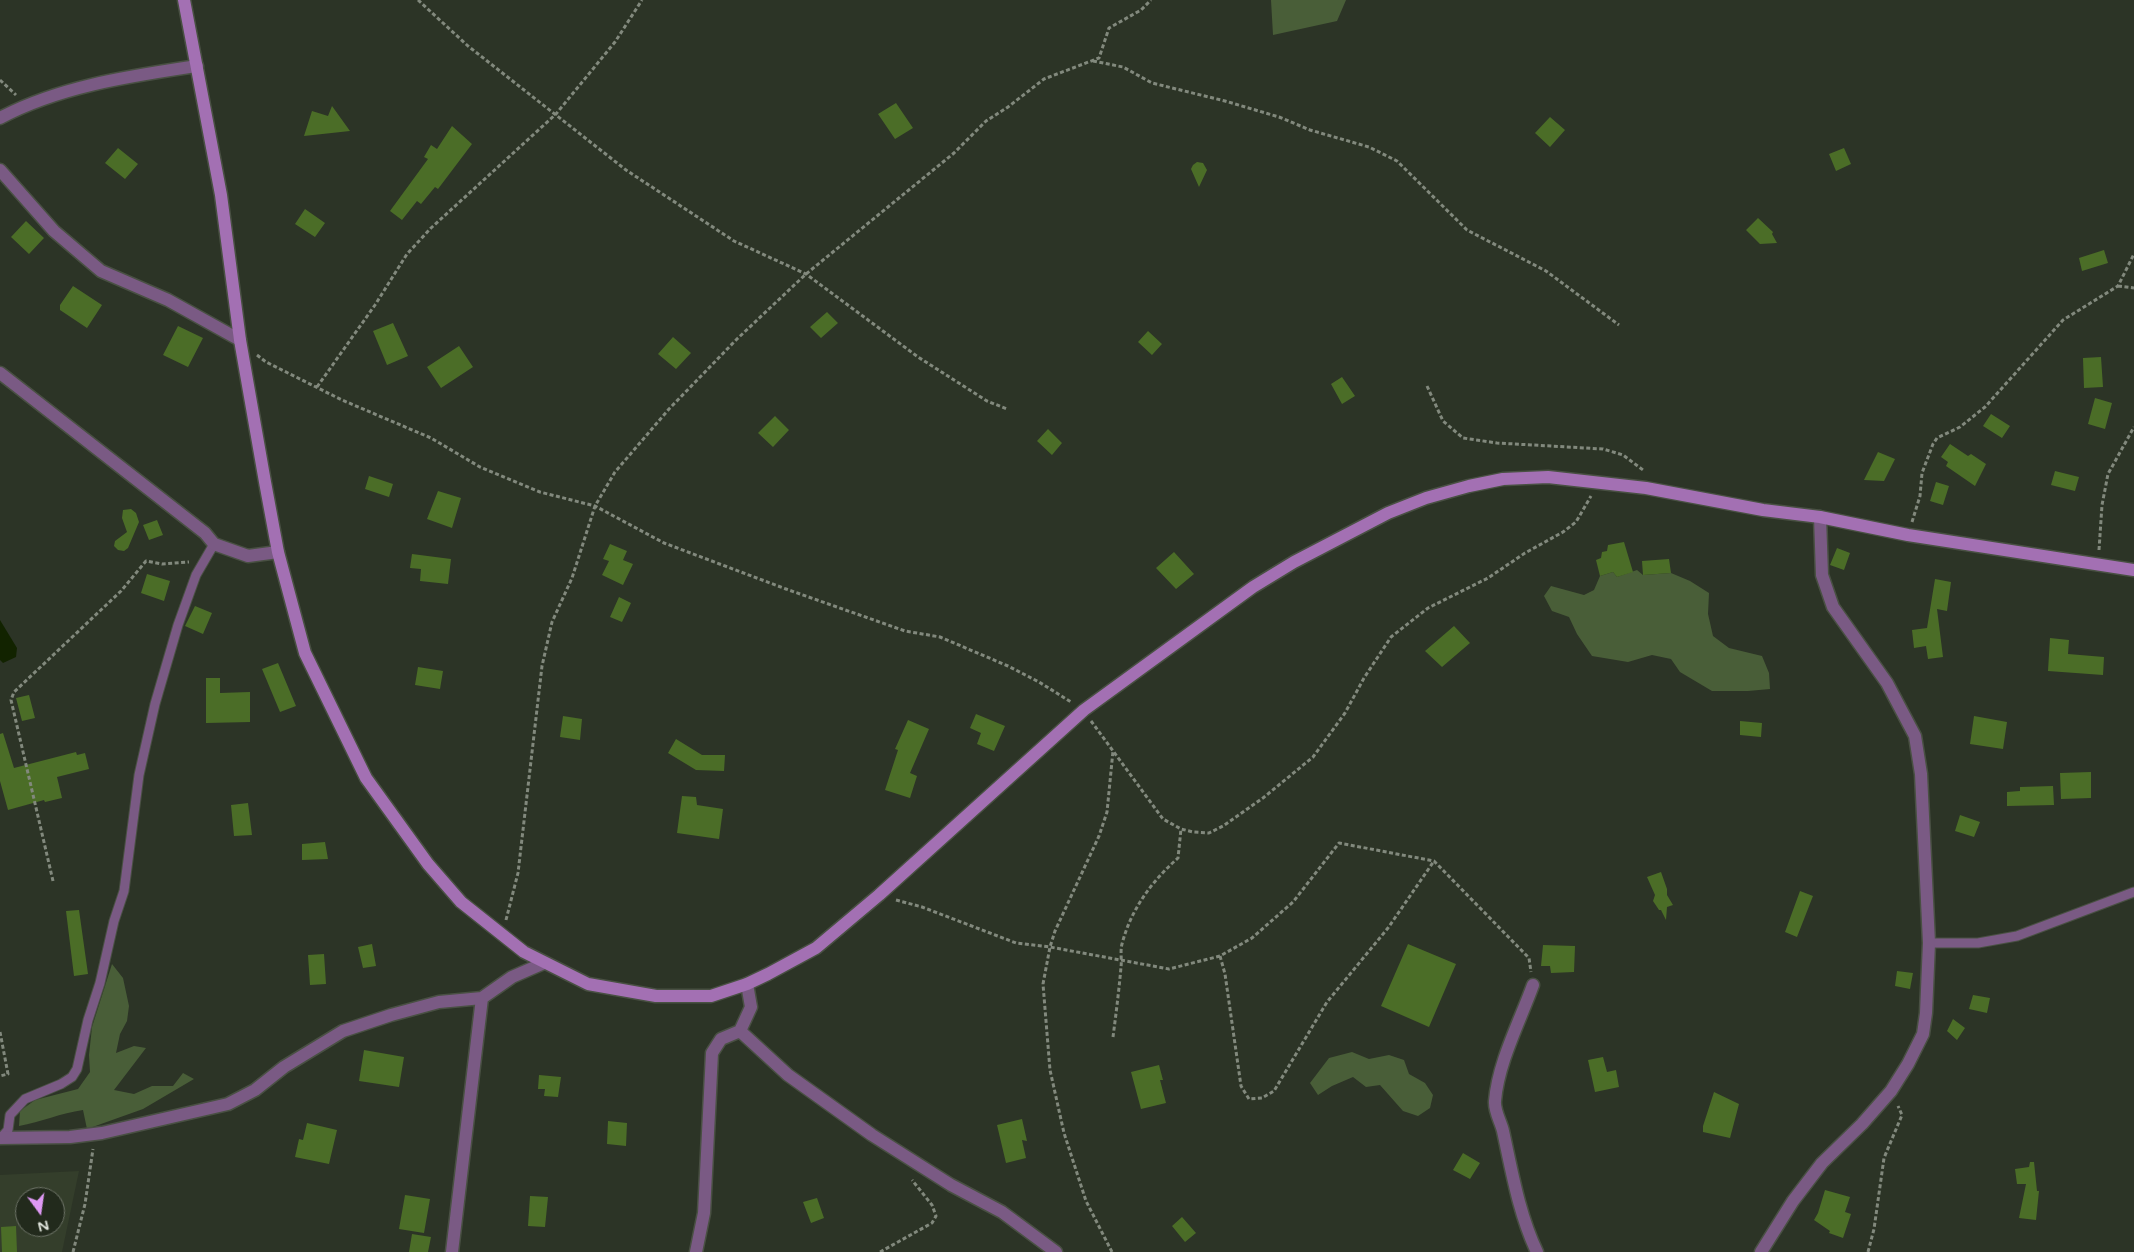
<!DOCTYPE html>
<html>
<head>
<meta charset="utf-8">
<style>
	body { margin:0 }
	#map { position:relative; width:2134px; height:1252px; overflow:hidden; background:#2c3426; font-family:"Varela Round",sans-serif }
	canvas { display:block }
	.north { position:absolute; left:15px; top:1187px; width:50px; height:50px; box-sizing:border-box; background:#222a1c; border:1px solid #6e7468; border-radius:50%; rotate:166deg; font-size:14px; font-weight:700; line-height:20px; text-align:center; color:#dfe4db }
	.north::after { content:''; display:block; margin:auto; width:18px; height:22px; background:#de98f3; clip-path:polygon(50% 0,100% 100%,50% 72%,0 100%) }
</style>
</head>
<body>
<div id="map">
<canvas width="2134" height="1252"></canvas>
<div class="north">N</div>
</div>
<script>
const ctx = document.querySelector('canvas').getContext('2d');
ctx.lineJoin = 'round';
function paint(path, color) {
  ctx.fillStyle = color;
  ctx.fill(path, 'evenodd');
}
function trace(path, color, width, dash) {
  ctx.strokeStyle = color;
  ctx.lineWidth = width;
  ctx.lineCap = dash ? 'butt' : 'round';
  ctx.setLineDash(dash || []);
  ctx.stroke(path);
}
paint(new Path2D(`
	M79,1171L62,1252H0V1175ZM25,1197H55V1227H25Z`), '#343e2b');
paint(new Path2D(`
	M1271,0H1346L1337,21L1273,35Z
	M1637,570L1643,575L1671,573L1690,581L1709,593L1708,614L1713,636L1729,648L1762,656L1769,673L1770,689L1748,691H1712L1680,672L1671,659L1652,655L1628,662L1592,656L1577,634L1569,617L1552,611L1544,596L1551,586L1584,595L1594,590L1600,576L1613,572L1617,577Z
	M112,964L123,978L129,1006L127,1021L120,1034L116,1053L134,1046L146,1048L114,1090L134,1094L152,1086H173L183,1073L194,1079L143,1109L87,1129L83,1110C61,1113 41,1122 19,1126L20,1111L35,1100L78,1089L90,1072L89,1055L92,1027Z
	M1352,1052L1369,1059L1389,1055L1404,1060L1409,1074L1425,1083L1433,1095L1430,1108L1418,1116L1403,1111L1380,1085L1366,1087L1353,1077L1332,1086L1318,1095L1310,1083L1329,1058Z`), '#495e38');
paint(new Path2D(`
	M0,620L17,648L16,657L3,663L0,660Z`), '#122300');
paint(new Path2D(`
	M896,103L913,128L895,139L878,114Z
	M332,106L350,131L304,136L312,111L328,116Z
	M1550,117L1565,130L1550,147L1535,133Z
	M452,126L472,144L438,189L435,187L421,204L417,201L402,220L390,211L428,159L424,157L431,145L437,149Z
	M118,148L138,164L125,179L105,163Z
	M1844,148L1851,164L1836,171L1829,154Z
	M1197,162L1203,163L1207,170L1199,187L1191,169L1193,165Z
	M305,209L325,223L315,237L295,224Z
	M1758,218L1773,232L1772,234L1777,243L1760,244L1746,230Z
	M26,221L44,238L29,254L11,237Z
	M2104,250L2108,263L2082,271L2079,258Z
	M73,286L102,305L87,328L60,310V305Z
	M827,312L838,323L821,338L810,327Z
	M393,323L408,356L387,365L373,331Z
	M178,326L203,338L188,367L163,355Z
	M1148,331L1162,344L1152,355L1138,342Z
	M673,337L691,353L676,369L658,354Z
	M459,346L473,367L441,388L427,367Z
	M2101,357L2103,387L2084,388L2083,358Z
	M1342,377L1355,396L1342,404L1331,384Z
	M2095,398L2112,403L2105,429L2088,424Z
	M1991,414L2010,426L2002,438L1983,426Z
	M775,416L789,430L773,447L758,433Z
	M1048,429L1062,443L1052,455L1037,441Z
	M1950,444L1968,456L1971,454L1986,464L1975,486L1946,466L1948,462L1941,457Z
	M1878,452L1895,459L1884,481L1864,480Z
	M2055,471L2079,477L2075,491L2051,485Z
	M369,476L393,484L389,497L365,489Z
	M1936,482L1949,486L1943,505L1930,501Z
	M438,491L461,498L452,528L427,519Z
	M131,509L136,513L139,522L128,548L124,551L118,550L114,546L115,541L127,532L122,518L123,510Z
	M157,520L163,535L149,540L143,525Z
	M1624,542L1633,572L1617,577L1613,572L1600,576L1596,560L1601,558L1602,552L1607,551L1608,545Z
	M610,544L627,551L623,560L633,564L623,585L602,575L609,561L603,559Z
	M1837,548L1850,553L1844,570L1830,565Z
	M1174,552L1194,574L1176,589L1156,568Z
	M412,554L451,559L448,584L420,581L421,569L410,568Z
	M1669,559L1671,573L1643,575L1642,561Z
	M147,574L170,581L164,601L141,593Z
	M1935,579L1951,582L1947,611L1937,609L1943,657L1928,659L1926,646L1914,648L1912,630L1927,628Z
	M619,597L631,603L622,622L610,617Z
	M195,606L212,613L203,634L185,626Z
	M1454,626L1470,643L1442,667L1425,651Z
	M2050,638L2069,640L2068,654L2104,657L2103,675L2048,671Z
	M278,663L296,706L280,712L262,669Z
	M418,667L443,671L440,689L415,685Z
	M206,678H220V693L250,692V722L206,723Z
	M29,695L35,718L22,721L16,698Z
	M976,714L1005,726L994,751L977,744L981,733L970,728Z
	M563,716L582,719L580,740L560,737Z
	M1974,716L2007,722L2003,749L1970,744Z
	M908,720L929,729L910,773L917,776L910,798L885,790L898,750L895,749Z
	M1740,721L1762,723L1761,737L1740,735Z
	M3,733L14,768L76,752L77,755L85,753L89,769L57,777L62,798L45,802L44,800L8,810L0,781V734Z
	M676,739L702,755H725L724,771L696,770L668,753Z
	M2091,772V798L2061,799L2060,773Z
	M2053,786L2054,805L2007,806V792L2020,791V787Z
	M682,796L696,797L697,805L723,809L719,839L677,833Z
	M248,803L252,835L234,836L231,805Z
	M1960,815L1980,822L1974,837L1955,831Z
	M325,842L328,859L302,860V844Z
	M1661,872L1667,889V895L1673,905L1667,907L1666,920L1661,910H1659L1653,901L1655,895L1647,877Z
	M1800,891L1813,896L1797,937L1785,932Z
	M79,910L88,974L74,976L66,911Z
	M372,944L376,966L363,968L358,947Z
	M1408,944L1456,964L1429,1027L1381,1006Z
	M1543,945L1575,946L1574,972L1551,973L1550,966H1541Z
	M324,954L326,984L310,985L308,955Z
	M1897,971L1913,973L1910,989L1895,986Z
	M1973,995L1990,998L1987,1013L1969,1009Z
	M1953,1019L1965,1028L1957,1040L1947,1031Z
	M364,1050L404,1057L399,1087L359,1081Z
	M1603,1057L1607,1072L1616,1070L1619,1087L1595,1092L1588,1060Z
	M1159,1065L1163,1080H1160L1166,1103L1141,1109L1131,1072Z
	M539,1075L561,1077L558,1097L544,1096L545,1089H538Z
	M1714,1092L1739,1104L1730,1138L1703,1132V1126Z
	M1022,1119L1027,1141L1022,1140L1026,1158L1006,1163L997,1125Z
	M608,1121L627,1123L626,1146L607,1144Z
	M307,1123L337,1130L329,1164L295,1157L299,1139L303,1140Z
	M1463,1153L1480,1163L1470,1179L1453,1170Z
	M2030,1162H2034L2037,1191H2039L2036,1220L2019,1218L2026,1184H2017L2015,1169L2029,1167Z
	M1825,1190L1850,1197L1845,1212L1851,1214L1843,1238L1829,1233L1830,1231L1814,1220L1818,1213Z
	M405,1195L430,1199L424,1233L399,1229Z
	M530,1196L548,1197L545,1227L528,1226Z
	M817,1198L824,1218L811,1223L803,1202Z
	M1182,1217L1196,1233L1185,1242L1172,1226Z
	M16,1226L17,1252H2L1,1227Z
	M412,1234L431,1237L428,1252H409Z`), '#4b6d27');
const lane = new Path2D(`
	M1929,943H1978L2017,936L2134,892
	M1,1138L8,1130L10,1115L25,1099L61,1084L72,1077L77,1069L88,1020L100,983L114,921L124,891L139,775L155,704L178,625L196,575L214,544`);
const street = new Path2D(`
	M0,118C60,86 131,76 197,66
	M0,170L54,231L101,271L168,300L240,340
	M0,373L205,533L214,544L248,556L278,552
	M747,984L751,1007L740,1031L788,1075L872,1135L951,1185L1002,1212L1056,1252
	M1533,985C1520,1021 1498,1063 1495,1101C1494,1111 1501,1122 1503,1131C1512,1172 1519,1214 1537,1252
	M0,1138L70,1137L102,1133L228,1104L255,1090L284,1067L343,1031L391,1015L439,1002L482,998L512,977L544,963
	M452,1252L482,998
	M696,1252L704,1213L712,1053L721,1039L740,1031
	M1761,1252L1793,1201L1822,1163L1862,1124L1891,1091L1908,1064L1923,1034L1926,1013L1929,943L1921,774L1915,736L1887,683L1833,607L1822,575L1820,517`);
const secondary = new Path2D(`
	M184,0L221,195L240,340L265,482L278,552L305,653L366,778L428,864L461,902L524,952L588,984L656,996H711L747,984L768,974L816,948L879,895L1084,710L1253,587L1294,562L1388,513L1426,498L1469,486L1503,479L1548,477L1646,488L1763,510L1820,517L1908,535L2134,570`);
trace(lane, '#495043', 11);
trace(street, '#495043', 15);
trace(secondary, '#495043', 15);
trace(new Path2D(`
	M418,0L468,46L626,170L734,241L806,274L918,357L987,401L1007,409
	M1093,61L1123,67L1152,83L1225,101L1279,117L1310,130L1369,147L1397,161L1467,230L1546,271L1619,325
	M0,80L16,95
	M2118,286L2134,288
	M257,355L266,362L342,400L431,438L480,467L540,492L595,506L664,543L786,589L905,631L940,637L1008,666L1039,682L1071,702
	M1427,386L1443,421L1463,438L1497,443L1603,449L1623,455L1643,470V472
	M317,387L375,305L407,254L431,228L556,114L615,42L642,0
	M1912,522L1920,496L1922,473L1933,444L1937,438L1960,427L1985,407L2063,320L2118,286L2134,254
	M2099,550L2102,505L2108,474L2134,427
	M1091,721L1163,819L1181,829L1193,832L1209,833L1223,826L1263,798L1313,757L1345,713L1364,678L1391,637L1428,608L1488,578L1525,553L1563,532L1576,522L1591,496
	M53,881L11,700L14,692L121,591L146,561L162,564L189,562
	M896,900L922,907L1016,943L1050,947L1169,969L1220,956L1252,938L1293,902L1339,843L1434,861L1529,958L1531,972
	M506,920L518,873L542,666L552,622L572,578L595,506L615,472L669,409L737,339L806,274L954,153L986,121L1008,107L1044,79L1099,58L1109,28L1141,10L1151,0
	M1220,956L1225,974L1241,1086L1249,1099L1262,1098L1274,1091L1327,1002L1388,928L1434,861
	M0,1032L8,1074L0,1076
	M1113,1037C1116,1014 1119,990 1121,967C1122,960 1120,951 1122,944C1131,909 1152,881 1178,858L1181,829
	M73,1252L85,1204L93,1149
	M880,1252L932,1223L936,1216L932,1205L912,1180
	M1112,1252L1086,1201L1064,1133L1050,1070L1043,984L1050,947L1055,931L1099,836L1107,812L1113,751
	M1868,1252L1874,1229L1884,1158L1902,1115L1898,1106`), '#82897d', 3, [4, 2.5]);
trace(lane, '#7a5a84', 9);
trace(street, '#7a5a84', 12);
trace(secondary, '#a370b3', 12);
</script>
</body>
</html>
